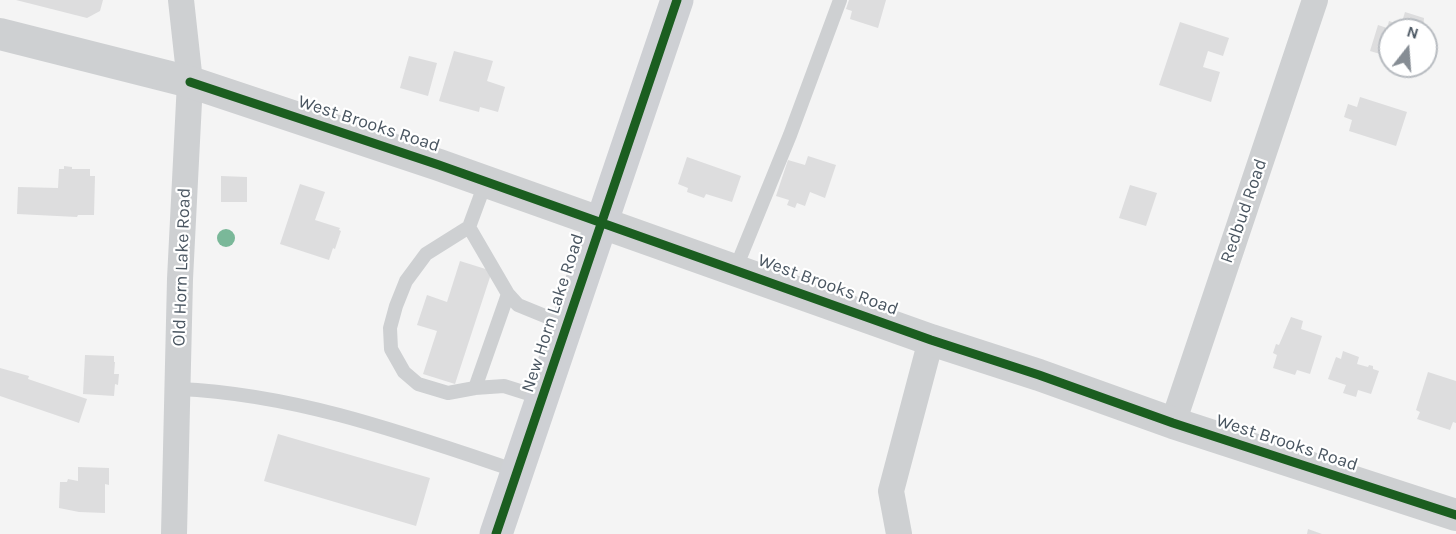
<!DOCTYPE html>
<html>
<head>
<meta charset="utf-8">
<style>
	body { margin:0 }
	#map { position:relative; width:1456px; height:534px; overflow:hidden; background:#f4f4f4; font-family:Karla,sans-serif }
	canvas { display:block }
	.north { position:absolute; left:1378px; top:18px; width:60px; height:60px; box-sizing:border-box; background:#fff; border:2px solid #b7bbc0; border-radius:50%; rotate:17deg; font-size:16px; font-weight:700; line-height:24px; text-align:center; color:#4a5661 }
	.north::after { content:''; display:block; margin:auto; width:21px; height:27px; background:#868d94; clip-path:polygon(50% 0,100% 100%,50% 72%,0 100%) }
</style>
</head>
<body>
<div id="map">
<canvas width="1456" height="534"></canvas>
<div class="north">N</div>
</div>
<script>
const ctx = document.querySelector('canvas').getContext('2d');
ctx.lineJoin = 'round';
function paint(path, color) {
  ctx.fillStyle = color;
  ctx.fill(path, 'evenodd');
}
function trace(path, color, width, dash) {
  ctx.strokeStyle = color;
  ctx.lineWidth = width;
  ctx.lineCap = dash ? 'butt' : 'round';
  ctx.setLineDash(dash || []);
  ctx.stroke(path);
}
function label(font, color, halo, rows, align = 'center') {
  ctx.font = font + ' Karla,sans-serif';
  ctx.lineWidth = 4.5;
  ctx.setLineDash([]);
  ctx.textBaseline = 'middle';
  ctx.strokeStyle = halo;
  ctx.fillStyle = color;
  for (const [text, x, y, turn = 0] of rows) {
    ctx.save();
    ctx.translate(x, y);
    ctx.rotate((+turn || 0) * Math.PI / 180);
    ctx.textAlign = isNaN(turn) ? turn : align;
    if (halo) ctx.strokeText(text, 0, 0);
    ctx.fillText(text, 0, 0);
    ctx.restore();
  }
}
paint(new Path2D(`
	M16,0H103L100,11L87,18Z
	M849,0H886L878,28L850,19L852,11L846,9Z
	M1405,12L1424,18L1423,30H1390V57L1370,51L1378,25L1387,28L1389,21L1401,25Z
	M1180,22L1229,38L1223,56L1208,51L1203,67L1220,72L1211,102L1159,85Z
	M454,51L493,61L487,81L505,87L498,112L480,107L479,112L439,101Z
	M409,56L437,63L428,96L400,88Z
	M1360,97L1407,112L1396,146L1349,131L1352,120L1344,117L1348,104L1357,107Z
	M808,156L836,165L825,198L810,192L805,206L797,203L795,208L787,205L789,200L776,196L788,160L805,165Z
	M687,157L741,176L732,202L706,194L704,198L687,192L688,188L678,184Z
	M64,166L72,167V169H90V176H95L94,215H78L77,217L17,214L18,187L58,188L59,169H64Z
	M221,176L247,177V202H221Z
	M300,184L325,192L315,220L340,228L339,230L341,231L335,249L333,248L329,260L280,244Z
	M1130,185L1157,193L1146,226L1119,218Z
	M460,261L492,271L455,384L423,374L437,331L417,325L427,295L447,302Z
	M1291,317L1303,321L1301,329L1322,336L1310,374L1297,370L1295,375L1273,368L1277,355L1273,353L1276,344L1279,345Z
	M1343,351L1359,357L1357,364L1368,367L1369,365L1373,366V369L1379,371L1371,394L1358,390L1356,397L1343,393L1346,385L1328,379L1336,357L1341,359Z
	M85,355L114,356V362H115L114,374H119L118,385L115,384L114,396L83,394Z
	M0,368L29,376L28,379L87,399L79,423L0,396Z
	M1428,372L1456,381V423L1453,422L1450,430L1417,419L1420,412L1416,410Z
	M278,434L430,478L416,526L264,481Z
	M78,467L109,468V485L105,484V513L79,512L59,508L60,482H67L68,479L78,481Z
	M1308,529L1322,534H1307Z`), '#ddddde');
trace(new Path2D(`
	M486,181L469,227L426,254L406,281L396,306L390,328L391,349L404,372L418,384L448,393L475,388L504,386L542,398
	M469,227L508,294L518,305L567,325
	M735,270L790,135L840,0
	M475,388L508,294
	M179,389C296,394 407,434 517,471`), '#ced0d2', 14);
trace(new Path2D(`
	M1173,423L1315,0
	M174,534L180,279L190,82L181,0
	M899,534L891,491L931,340`), '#ced0d2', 26);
trace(new Path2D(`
	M0,34L190,82L439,165L931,340L1039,375L1173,423L1456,515`), '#ced0d2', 32);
trace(new Path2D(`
	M496,534L677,0`), '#ced0d4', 33);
trace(new Path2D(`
	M190,82L439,165L931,340L1039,375L1173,423L1456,515
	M496,534L677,0`), '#1b5e20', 9);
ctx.fillStyle = '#7ab899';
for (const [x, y] of [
	[226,238]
]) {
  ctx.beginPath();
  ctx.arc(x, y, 9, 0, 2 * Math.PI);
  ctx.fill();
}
label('18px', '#4a5661', '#fff', [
	["West Brooks Road",369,124,18],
	["Redbud Road",1244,211,-71],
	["Old Horn Lake Road",182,267,-88],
	["West Brooks Road",828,285,20],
	["New Horn Lake Road",553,313,-72],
	["West Brooks Road",1287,443,18]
]);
</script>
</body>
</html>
